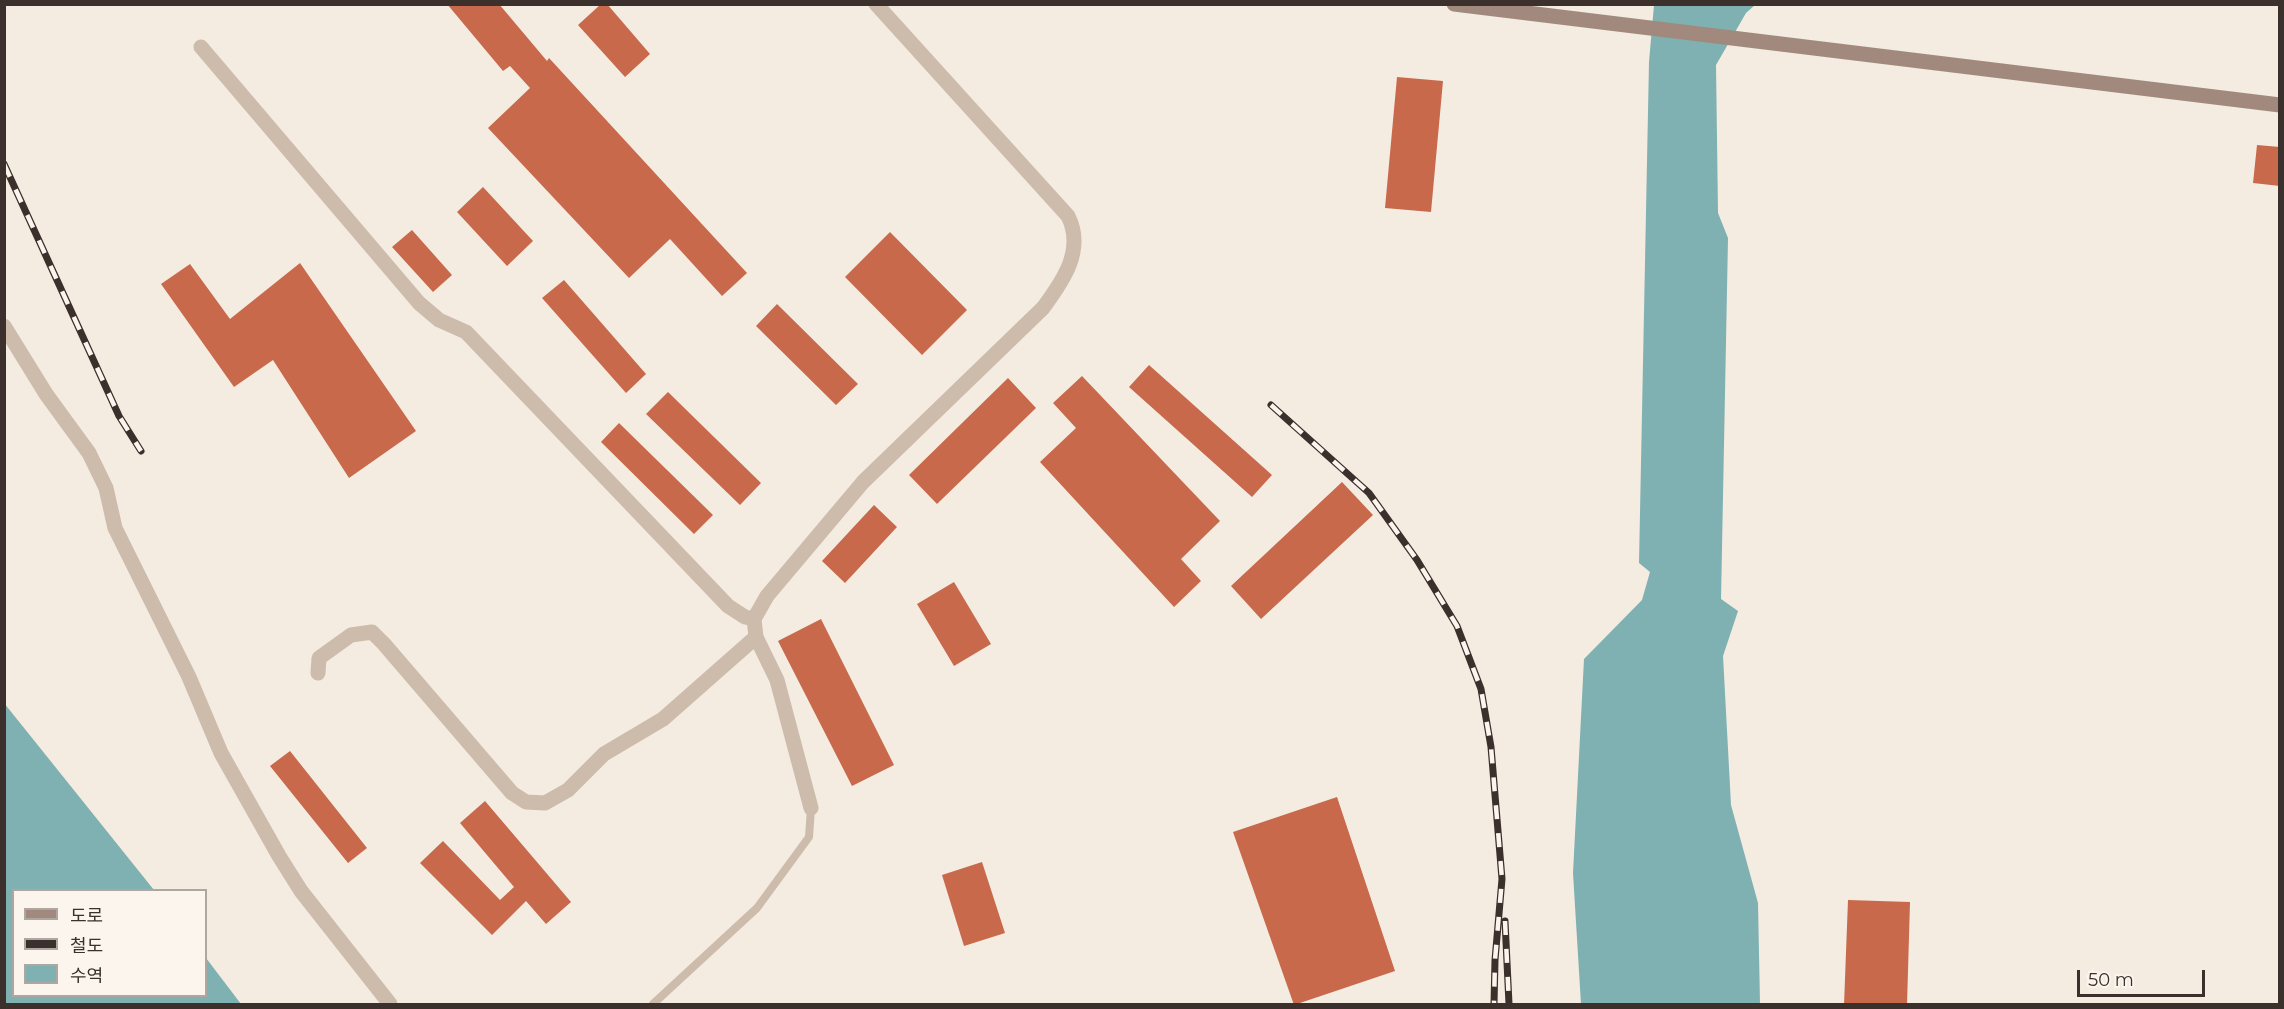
<!DOCTYPE html>
<html>
<head>
<meta charset="utf-8">
<style>
	body { margin:0 }
	#map { position:relative; width:2284px; height:1009px; overflow:hidden; background:#f4ebe1; font-family:Montserrat,"Noto Sans KR",sans-serif }
	canvas { display:block }
	.frame { position:absolute; inset:0; border:6px solid #3b302b; pointer-events:none }
	.legend { position:absolute; left:12px; top:889px; width:195px; height:108px; box-sizing:border-box; background:#fbf5ee; border:2px solid #aea6a0; margin:0; padding:8px 10px; list-style:none; font-size:18px; color:#3b302b }
	.legend li { display:flex; align-items:center; gap:12px; height:30px }
	.legend b { width:30px; border:2px solid #aea6a0 }
	.scale { position:absolute; left:2077px; top:970px; width:128px; height:27px; box-sizing:border-box; border:3px solid #3b302b; border-top:0; padding-left:8px; font-size:18px; line-height:21px; white-space:nowrap; color:#3b302b; -webkit-text-stroke:4px #fbf5ee; paint-order:stroke }
</style>
</head>
<body>
<div id="map">
<canvas width="2284" height="1009"></canvas>
<div class="frame"></div>
<ul class="legend">
<li><b style="height:8px;background:#a18a7d"></b>도로</li>
<li><b style="height:8px;background:#3b302b"></b>철도</li>
<li><b style="height:16px;background:#7fb0b2"></b>수역</li>
</ul>
<div class="scale">50 m</div>
</div>
<script>
const ctx = document.querySelector('canvas').getContext('2d');
ctx.lineJoin = 'round';
function paint(path, color) {
  ctx.fillStyle = color;
  ctx.fill(path, 'evenodd');
}
function trace(path, color, width, dash) {
  ctx.strokeStyle = color;
  ctx.lineWidth = width;
  ctx.lineCap = dash ? 'butt' : 'round';
  ctx.setLineDash(dash || []);
  ctx.stroke(path);
}
paint(new Path2D(`
	M1654,5H1755L1746,13L1716,65L1718,213L1728,238L1721,599L1738,611L1723,656L1731,805L1758,903L1760,1004H1581L1573,873L1584,659L1642,600L1650,572L1639,563L1649,62Z
	M4,703L154,890H14V996H206V958L241,1004H5Z`), '#7fb0b2');
paint(new Path2D(`
	M447,4H499L547,61L549,58L747,273L722,296L670,239L629,278L488,128L530,88L510,66L503,71Z
	M601,4H607L650,54L625,77L578,25Z
	M1397,77L1443,81L1431,212L1385,208Z
	M2257,145L2280,147V186L2253,183Z
	M483,187L533,241L507,266L457,212Z
	M412,230L452,275L433,292L392,247Z
	M890,232L967,310L922,355L845,277Z
	M300,263L416,431L349,478L273,360L234,387L161,284L190,264L230,319Z
	M564,280L646,374L626,393L542,298Z
	M777,304L858,384L836,405L756,326Z
	M1149,365L1272,475L1252,497L1129,387Z
	M1082,376L1220,521L1181,559L1201,581L1174,607L1040,462L1076,428L1053,403Z
	M1008,378L1036,408L937,504L909,475Z
	M668,392L761,483L740,505L646,414Z
	M619,423L713,515L694,534L601,442Z
	M1342,482L1373,515L1261,619L1231,586Z
	M874,505L897,527L845,583L822,561Z
	M954,582L991,644L954,666L917,604Z
	M821,619L894,765L852,786L778,641Z
	M290,751L367,848L348,863L270,766Z
	M1337,797L1395,971L1294,1005L1233,832Z
	M485,801L571,902L546,924L526,901L492,935L420,863L443,841L500,900L514,887L460,823Z
	M982,862L1005,933L964,946L942,875Z
	M1848,900L1910,902L1907,1005H1844Z`), '#c8694b');
trace(new Path2D(`
	M653,1004L757,908L809,837L811,808`), '#cdbbac', 8);
trace(new Path2D(`
	M201,47L419,303L439,320L466,332L728,606L745,617L754,619L756,637L777,680L811,808
	M4,326L46,394L89,453L106,488L115,528L189,677L221,753L279,856L301,891L390,1004
	M318,673L319,658L351,635L372,632L384,644L512,793L526,802L545,803L568,790L604,754L663,719L756,637`), '#cdbbac', 15);
trace(new Path2D(`
	M754,619L767,596L863,482L1043,308C1063,281 1085,250 1068,216L876,4`), '#cdbbac', 15);
trace(new Path2D(`
	M1454,4L2280,105`), '#a18a7d', 15);
const rail = new Path2D(`
	M4,164L119,416L141,451
	M1271,405L1369,493L1417,560L1457,626L1481,689L1491,747L1502,879L1495,960L1494,1004
	M1505,921L1509,1004`);
trace(rail, '#3b302b', 7);
trace(rail, '#fbf5ee', 4.5, [14]);
</script>
</body>
</html>
